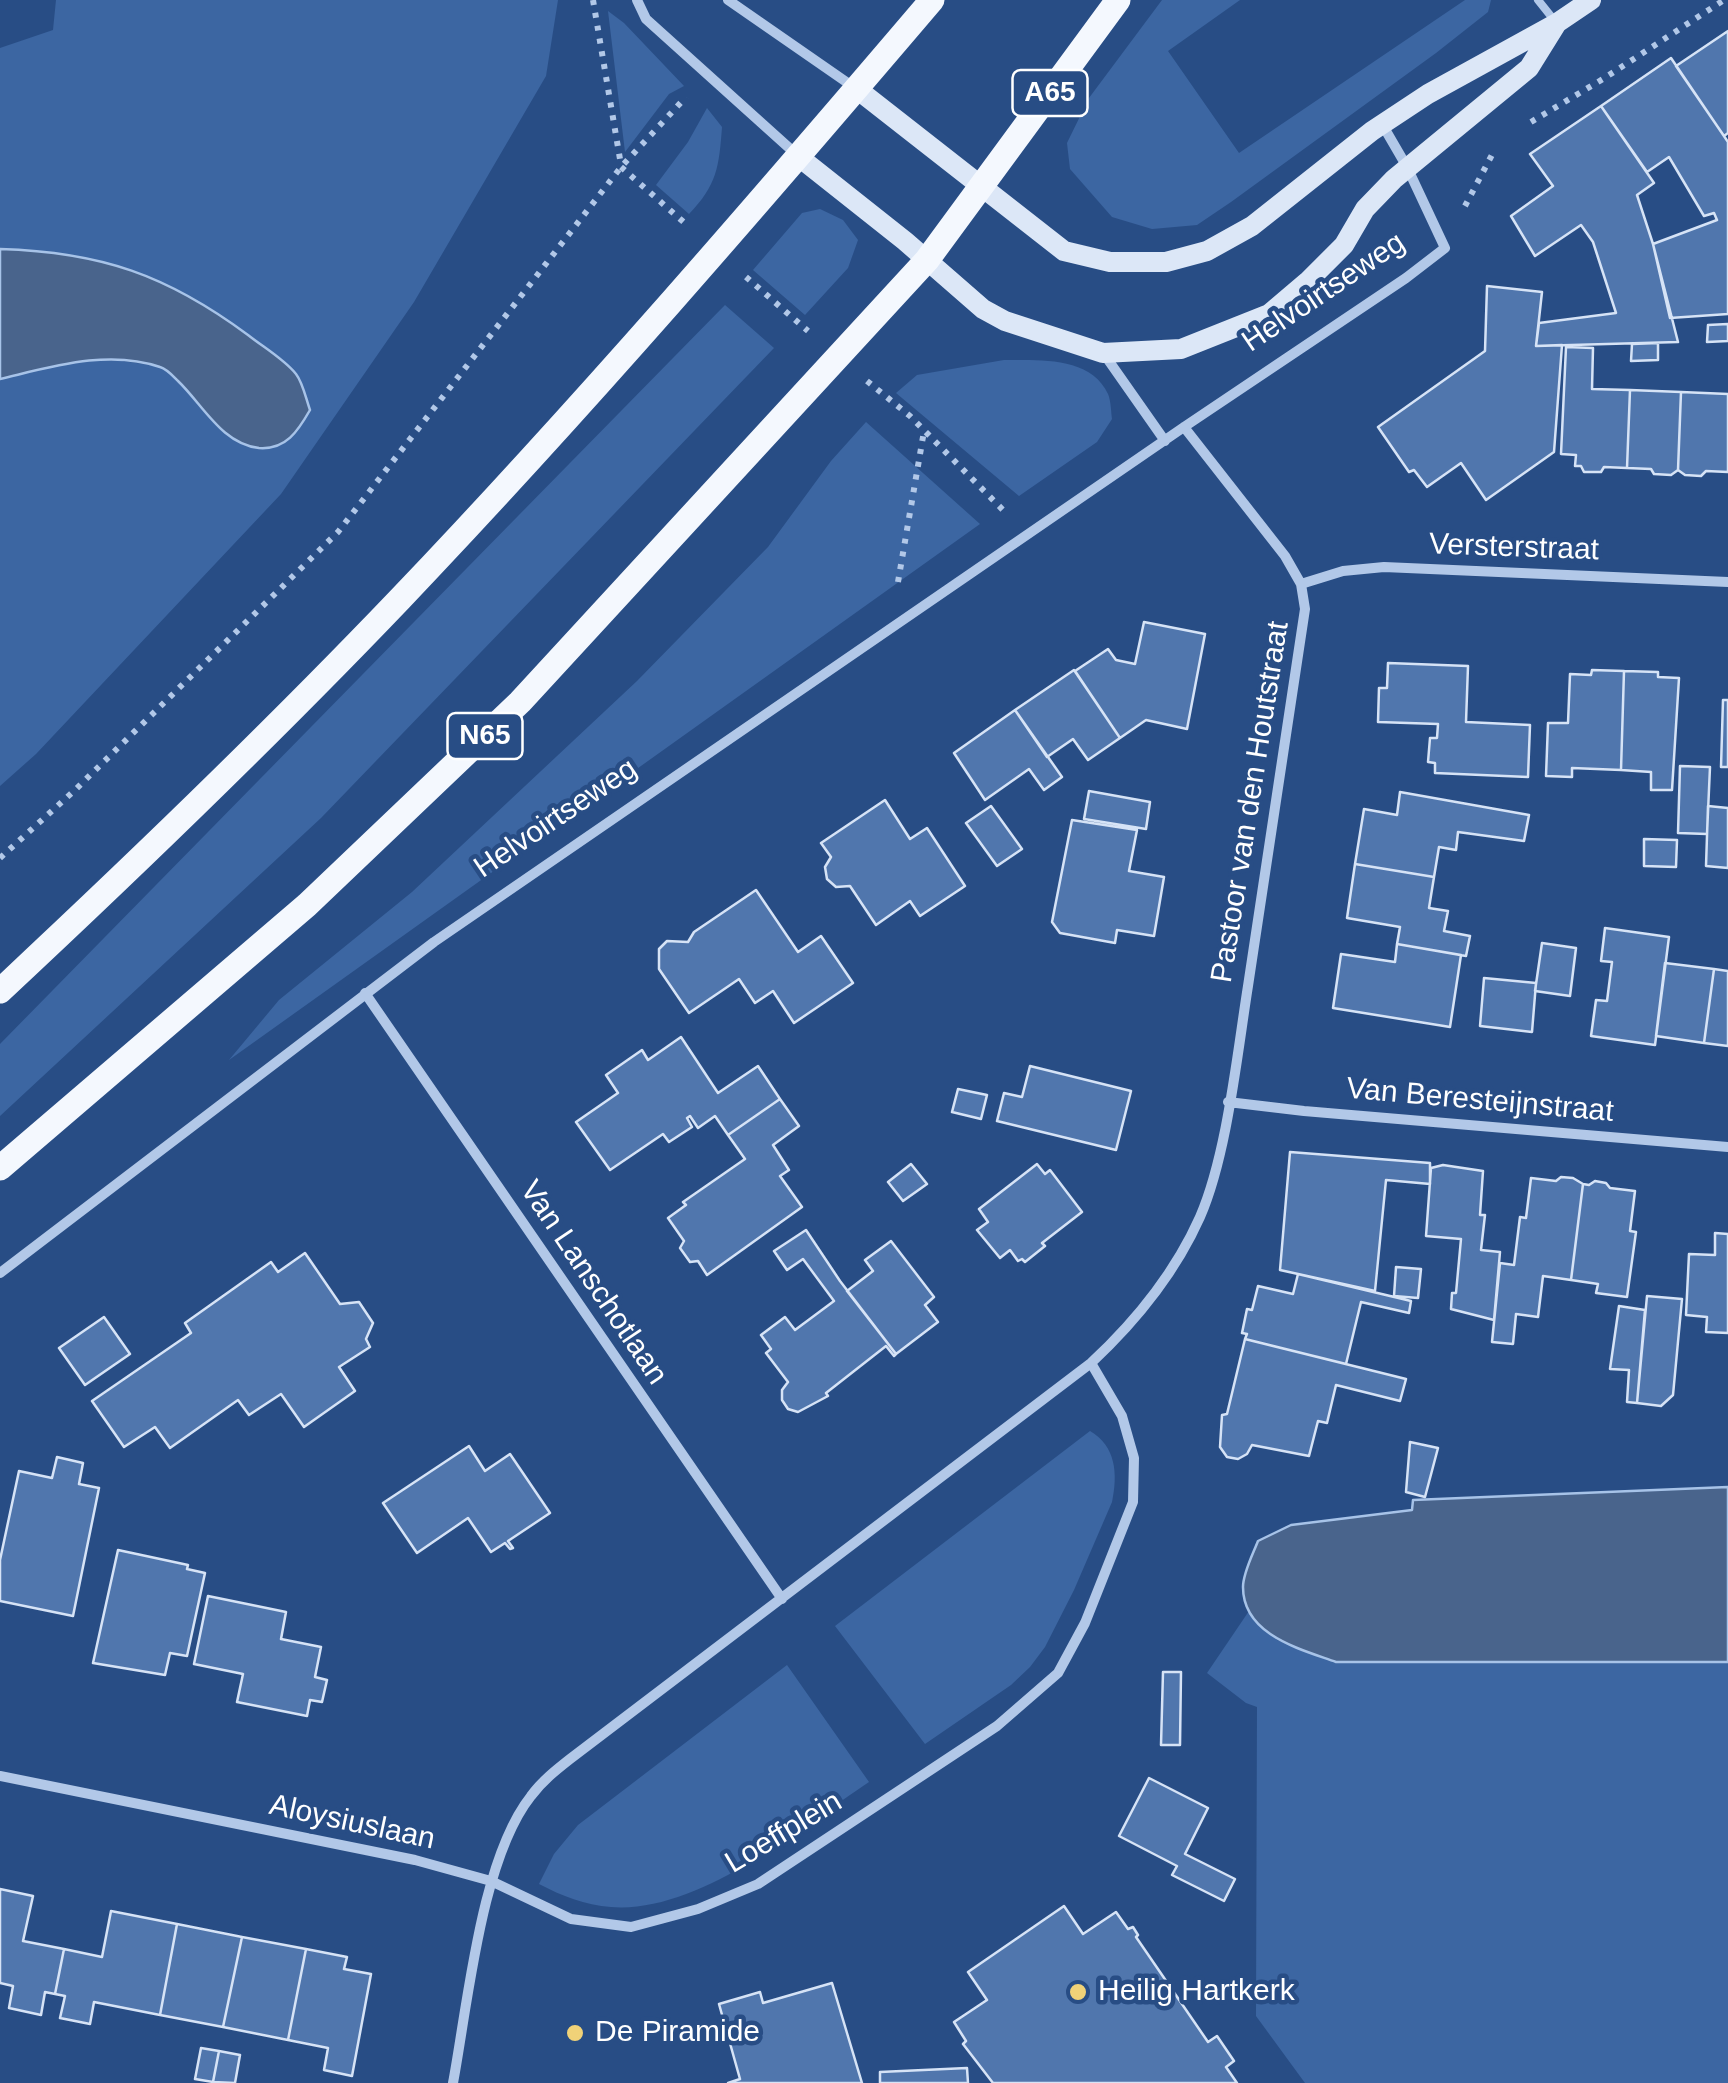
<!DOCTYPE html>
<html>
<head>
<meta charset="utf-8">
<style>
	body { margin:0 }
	canvas { display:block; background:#284d85 }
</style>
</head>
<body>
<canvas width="1728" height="2083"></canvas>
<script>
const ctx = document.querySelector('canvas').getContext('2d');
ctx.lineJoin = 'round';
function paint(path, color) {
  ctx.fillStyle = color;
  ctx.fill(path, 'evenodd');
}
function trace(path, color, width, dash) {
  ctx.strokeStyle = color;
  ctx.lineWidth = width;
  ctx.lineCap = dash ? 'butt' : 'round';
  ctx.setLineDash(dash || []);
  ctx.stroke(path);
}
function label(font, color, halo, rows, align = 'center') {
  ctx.font = font + ' Arial,sans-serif';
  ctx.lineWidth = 9;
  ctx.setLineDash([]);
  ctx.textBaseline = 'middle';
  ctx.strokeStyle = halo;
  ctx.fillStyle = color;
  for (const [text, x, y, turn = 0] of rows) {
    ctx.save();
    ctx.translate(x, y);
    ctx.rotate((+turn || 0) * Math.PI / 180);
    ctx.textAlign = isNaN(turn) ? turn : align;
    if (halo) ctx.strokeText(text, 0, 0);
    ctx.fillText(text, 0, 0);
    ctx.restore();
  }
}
paint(new Path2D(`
	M56,0H558L546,76L414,302L281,494L36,754L0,786V379L79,361H122L164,367L199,401L222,431L310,410C306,399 303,383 296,374C284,359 263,347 248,335C167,275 101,252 0,249V48L53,30Z
	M1162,0H1240L1168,51L1239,153L1465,0H1491L1488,12L1436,53L1231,202L1197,225L1152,229L1112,217L1070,169L1067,143L1089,98Z
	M608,11L624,23L684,86L669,94L625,152Z
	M707,108L722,127C719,167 717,185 689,214L656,185L688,142Z
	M820,209L843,220L858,240L848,268L805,315L753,270L802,213Z
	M725,305L774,348L321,818L0,1116V1044Z
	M1004,360C1038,360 1091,356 1108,394C1111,401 1111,412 1112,419L1097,442L1019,496L896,393L917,375Z
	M866,422L980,524L229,1060L279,1000L412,892L637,681L768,547L831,461Z
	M1090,1431C1116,1446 1118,1474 1112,1502L1074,1590L1045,1647L1030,1667L1011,1685L925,1744L835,1626Z
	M1249,1611L1277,1640L1336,1662H1728V2083H1305L1256,2016L1257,1707L1246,1703L1207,1673Z
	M787,1665L869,1782C800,1828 698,1914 611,1907C585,1905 562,1896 539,1884L554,1854L578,1825Z`), '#3c66a2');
const water = new Path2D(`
	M0,249C101,252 167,275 248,335C263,347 284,359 296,374C303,383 306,399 310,410C298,431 286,450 259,448C222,444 203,405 178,381C173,376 167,369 160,367C108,349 51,367 0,379Z
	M1728,1487V1662H1336C1300,1649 1243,1635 1243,1587C1243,1573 1253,1554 1258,1541L1291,1525L1412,1510L1413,1500Z`);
paint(water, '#49648c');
trace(water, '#a7c3e8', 2.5);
const building = new Path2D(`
	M1728,31V133L1724,136L1676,66Z
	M1671,58L1728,142V314L1670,318L1653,244L1717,220L1714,213L1704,216L1669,157L1647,172L1601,106Z
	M1601,106L1654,183L1637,195L1653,244L1678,342L1536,346L1539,323L1616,313L1593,242L1581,225L1535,256L1511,216L1553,186L1530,154Z
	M1487,286L1542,292L1536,346L1562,345L1554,452L1486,500L1461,463L1427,487L1414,470L1409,472L1378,427L1485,351Z
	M1728,324V341L1707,342L1708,325Z
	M1658,343V360L1631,361L1632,344Z
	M1566,347L1593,348L1592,389L1630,390L1627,468L1604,467L1601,472H1584L1581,466H1575L1576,455L1561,454Z
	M1630,390L1681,392L1678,470L1671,475L1654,474L1651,469L1627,468Z
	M1681,392L1728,394V472L1706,471L1701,476L1685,475L1678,470Z
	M1144,622L1205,634L1187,729L1146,720L1120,738L1075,671L1108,649L1116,660L1135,664Z
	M1388,663L1468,666L1466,722L1530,725L1528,777L1435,773V763L1428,762L1430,738H1437L1438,724L1378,722L1379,688H1387Z
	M1074,670L1120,738L1088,760L1073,739L1047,757L1015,710Z
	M1592,670L1624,671L1621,770L1572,768V777L1546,776L1548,723H1568L1570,674L1591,675Z
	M1624,671L1658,672V677L1679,678L1672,790H1651V772L1621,770Z
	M1723,700H1728V767H1721Z
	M1015,710L1062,777L1044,790L1029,769L985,800L954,753Z
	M1680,766L1710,767L1707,834L1678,833Z
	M1089,791L1150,802L1146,829L1084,819Z
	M1400,792L1529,815L1524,841L1458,832L1456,850L1439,847L1434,877L1355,864L1364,809L1397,815Z
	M885,800L910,839L927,828L965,886L920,916L910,901L876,925L850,886L836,887L827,879L825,867L831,857L821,843Z
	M991,806L1022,849L997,866L966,823Z
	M1708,806L1728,808V868L1706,866Z
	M1072,820L1137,830L1129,871L1164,877L1154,936L1117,930L1115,943L1060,933L1052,922Z
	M1644,839L1677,840L1676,867L1644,866Z
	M1355,864L1434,877L1429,908L1448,911L1444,931L1470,936L1466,956L1397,944L1400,927L1347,918Z
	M756,890L798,952L821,936L853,983L794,1023L773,991L755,1003L739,979L689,1013L659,969V949L667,941L688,942L694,932Z
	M1605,928L1669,937L1655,1045L1591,1036L1596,1000L1607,1001L1612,962L1601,961Z
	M1542,943L1576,948L1570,996L1535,991Z
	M1397,944L1461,955L1450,1027L1333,1008L1341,954L1395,962Z
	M1665,963L1714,969L1704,1043L1656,1036Z
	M1714,969L1728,971V1046L1704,1043Z
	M1484,978L1536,983L1532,1032L1480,1026Z
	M681,1037L718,1093L758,1066L780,1099L728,1135L715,1116L698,1128L690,1116L687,1118L692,1127L669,1142L663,1134L610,1170L576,1122L618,1093L606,1075L642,1050L648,1060Z
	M1030,1066L1131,1091L1116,1150L997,1121L1004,1093L1022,1097Z
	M958,1089L987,1095L981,1119L952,1112Z
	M780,1099L799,1126L773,1145L789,1170L780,1176L802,1207L707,1275L698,1261L690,1262L680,1248L684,1241L668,1218L686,1205L683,1202L745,1159L728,1135Z
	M1290,1152L1430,1163V1184L1386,1180L1375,1291L1280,1270Z
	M911,1164L927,1184L903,1201L888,1182Z
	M1037,1164L1045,1174L1050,1170L1082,1212L1042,1243L1045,1246L1025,1262L1022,1259L1018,1261L1010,1250L1000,1258L977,1230L988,1222L979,1209Z
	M1443,1165L1483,1171L1480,1215H1485L1481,1250L1500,1252L1494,1320L1451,1309L1452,1293H1456L1461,1239L1426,1236L1431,1168Z
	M1561,1177L1573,1178L1583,1184L1571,1280L1543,1276L1538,1317L1516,1314L1513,1344L1492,1342L1500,1263L1514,1265L1520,1217L1526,1218L1531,1178L1556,1181Z
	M1595,1181L1606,1183L1610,1188L1635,1191L1630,1231L1636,1232L1627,1297L1596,1293L1598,1284L1571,1280L1583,1184L1589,1185Z
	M806,1230L840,1281L896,1354L894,1356L886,1346L826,1393L828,1396L798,1412L788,1409L782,1400V1390L788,1382L766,1353L771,1349L761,1335L785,1317L795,1330L834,1301L803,1259L787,1270L774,1251Z
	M1715,1233L1728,1234V1333L1706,1332L1707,1317L1686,1315L1689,1254L1715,1255Z
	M891,1241L934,1297L925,1305L938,1322L896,1354L847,1291L873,1271L865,1260Z
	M305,1253L340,1304L359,1302L373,1323L366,1339L370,1347L339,1367L355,1391L304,1427L281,1394L249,1415L238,1400L170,1448L155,1427L124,1447L92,1401L191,1333L185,1323L271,1262L278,1272Z
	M1396,1267L1421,1269L1418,1298L1394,1296Z
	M1298,1274L1411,1301L1409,1313L1361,1302L1346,1364L1245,1339L1247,1334L1242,1333L1247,1309L1252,1310L1258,1286L1293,1294Z
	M1647,1296L1682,1299L1673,1395L1661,1406L1637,1403Z
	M1619,1306L1645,1310L1637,1403L1627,1402L1629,1370L1610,1369Z
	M104,1317L130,1354L85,1385L59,1348Z
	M1245,1339L1406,1379L1400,1401L1336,1385L1327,1423L1318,1421L1309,1456L1252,1445L1247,1454L1238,1459L1227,1457L1220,1447L1222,1415L1227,1414Z
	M1410,1442L1438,1448L1425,1497L1406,1492Z
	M469,1446L485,1471L510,1454L550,1513L508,1541L513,1548L510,1549L505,1543L491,1552L468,1518L417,1553L383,1503Z
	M57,1457L83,1463L79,1484L99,1488L73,1616L0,1601V1560L19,1471L52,1478Z
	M118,1550L188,1565L187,1569L205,1573L187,1656L170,1653L165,1675L93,1663Z
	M208,1596L286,1612L281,1639L321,1647L315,1677L327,1680L322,1702L310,1700L307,1716L237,1702L243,1674L194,1664Z
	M1163,1672H1181L1180,1745H1161Z
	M1149,1778L1208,1808L1185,1854L1235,1879L1224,1901L1172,1875L1177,1866L1119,1836Z
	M0,1889L33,1896L23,1941L64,1949L55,1994L45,1992L41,2015L9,2008L13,1986L0,1983Z
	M1064,1906L1083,1934L1116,1912L1128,1929L1133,1927L1138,1935L1136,1937L1208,2042L1217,2036L1234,2061L1226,2067L1237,2083H993L963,2044L966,2041L954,2022L987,2000L968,1972Z
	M111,1911L177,1924L160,2015L94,2002L90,2024L60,2018L65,1996L55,1994L64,1949L102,1957Z
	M177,1924L242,1937L223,2027L160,2015Z
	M242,1937L306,1949L288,2040L223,2027Z
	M306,1949L347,1957L344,1969L371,1974L352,2076L324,2070L328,2048L288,2040Z
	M832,1983L862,2083H728L740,2079L719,2004L760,1992L763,2003Z
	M201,2048L219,2051L213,2082L195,2079Z
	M219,2051L240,2055L235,2083L213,2082Z
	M967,2068L968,2083H880V2072Z`);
paint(building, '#5076ad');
trace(building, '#d6e3f6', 2.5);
trace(new Path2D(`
	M593,0L621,165
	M1531,122L1603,79L1724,0
	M621,167L688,226
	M1465,206L1494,151
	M746,277L808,331
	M867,381L910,416L1003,510
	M898,582L924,431
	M0,858L75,790L338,532L621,167L686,97`), '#b2c8e8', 6, [5, 8]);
trace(new Path2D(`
	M1538,0L1554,20`), '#b2c8e8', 8);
trace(new Path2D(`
	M637,0L646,19L797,155
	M728,0L855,88
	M1104,354L1165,441
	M1301,584L1343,571L1384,567L1728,582
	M365,993L782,1599
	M1228,1102L1304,1111L1728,1147
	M0,1273L434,942L1184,427L1406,278L1445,248L1407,167L1382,124
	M0,1776L415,1860L491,1881L571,1919L631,1927L698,1909L758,1884L997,1726L1058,1673L1085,1623L1133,1502L1134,1458L1122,1416L1091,1363
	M453,2083C468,2003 481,1859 531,1796C542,1781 556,1770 570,1759L1091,1363C1135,1322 1175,1273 1200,1217C1227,1155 1237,1055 1248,986C1267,861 1286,735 1305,609L1301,584L1285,556L1184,427`), '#b2c8e8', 10);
trace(new Path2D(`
	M857,89L1064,251L1110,262H1166L1207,251L1252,226L1372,131L1428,94L1557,23L1591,0
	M799,157L905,241L983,309L1005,321L1103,353L1181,349L1269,314L1309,280L1344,245L1365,209L1394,179L1529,68L1557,23`), '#dce7f7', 20);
trace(new Path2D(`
	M0,991C136,864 271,734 400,599C584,406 759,203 932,0
	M0,1168L307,905L520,702L927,260L1118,0`), '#f4f8fe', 25);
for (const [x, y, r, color] of [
	[1078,1992,10,"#f0d278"],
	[575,2033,10,"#f0d278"]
]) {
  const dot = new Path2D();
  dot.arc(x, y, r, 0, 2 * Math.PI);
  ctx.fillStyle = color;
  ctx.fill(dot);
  trace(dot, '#284d85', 4);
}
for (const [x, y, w] of [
	[1050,93,75],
	[485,736,75]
]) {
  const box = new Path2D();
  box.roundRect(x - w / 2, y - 23, w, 46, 8);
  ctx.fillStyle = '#284d85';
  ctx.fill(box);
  trace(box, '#fff', 2.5);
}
label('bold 28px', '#fff', null, [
	["A65",1050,93],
	["N65",485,736]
]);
label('30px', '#fff', '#284d85', [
	["Helvoirtseweg",1324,293,-34],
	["Versterstraat",1514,548,2],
	["Pastoor van den Houtstraat",1251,802,-81],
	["Helvoirtseweg",556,819,-34],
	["Van Beresteijnstraat",1480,1101,5],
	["Van Lanschotlaan",593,1283,56],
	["Aloysiuslaan",352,1823,12],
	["Loeffplein",784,1833,-31]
]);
label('30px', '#fff', '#284d85', [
	["Heilig Hartkerk",1098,1992],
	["De Piramide",595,2033]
], 'left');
</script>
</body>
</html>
